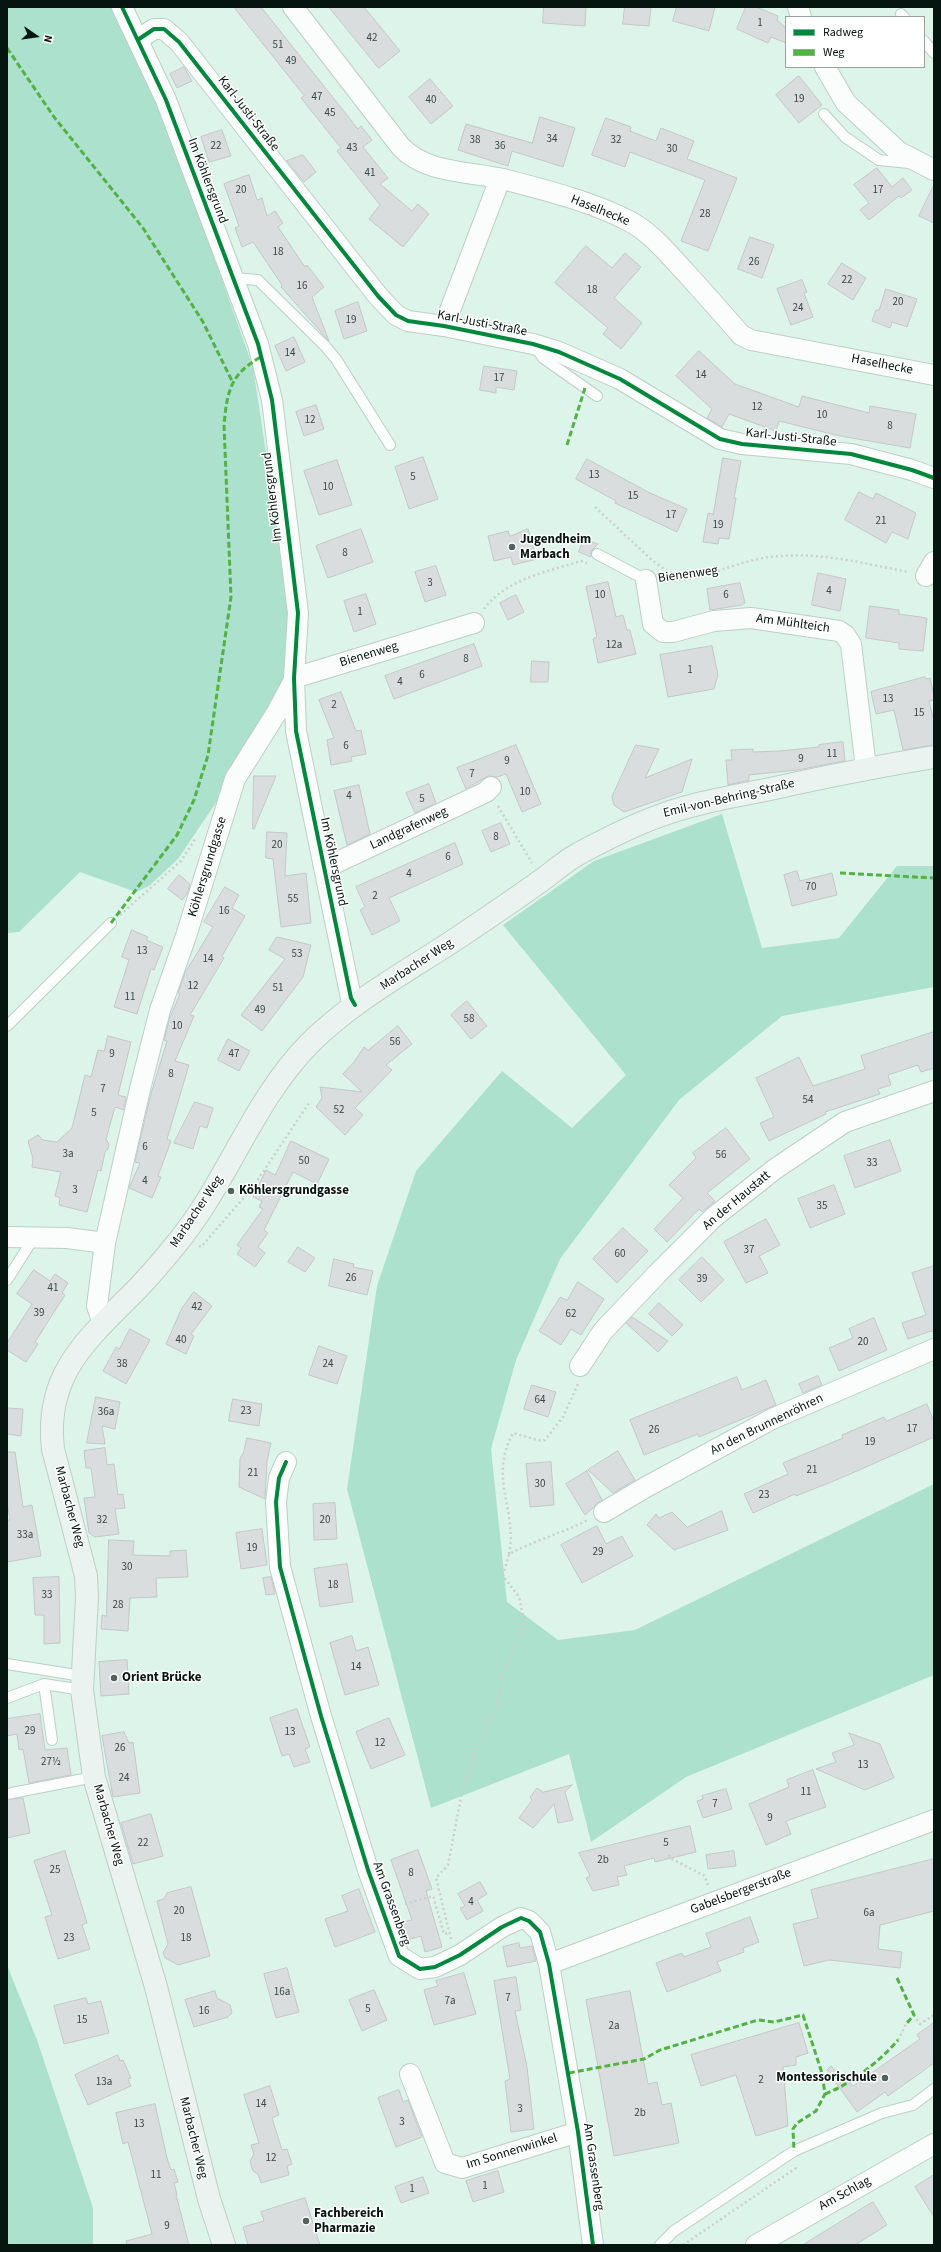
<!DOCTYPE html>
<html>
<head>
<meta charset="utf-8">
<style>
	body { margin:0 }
	#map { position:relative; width:941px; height:2252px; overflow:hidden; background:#ddf4eb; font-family:"Source Sans 3",sans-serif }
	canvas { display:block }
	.frame { position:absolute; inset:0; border:8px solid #061510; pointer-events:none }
	.legend { position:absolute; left:785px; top:16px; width:140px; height:52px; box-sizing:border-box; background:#fff; border:1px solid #9ba19f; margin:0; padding:5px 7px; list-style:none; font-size:12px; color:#061510 }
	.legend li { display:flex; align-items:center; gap:8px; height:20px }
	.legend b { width:20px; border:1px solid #9ba19f }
	.north { position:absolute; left:16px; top:16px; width:40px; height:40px; -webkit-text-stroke:3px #fff; paint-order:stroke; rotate:103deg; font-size:11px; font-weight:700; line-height:16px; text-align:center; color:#061510 }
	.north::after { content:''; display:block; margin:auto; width:14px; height:18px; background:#061510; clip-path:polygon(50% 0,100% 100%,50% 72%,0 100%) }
</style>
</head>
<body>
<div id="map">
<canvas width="941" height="2252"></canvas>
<div class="frame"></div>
<ul class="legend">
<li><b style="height:5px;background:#00873e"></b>Radweg</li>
<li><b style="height:5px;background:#54b144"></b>Weg</li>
</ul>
<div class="north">N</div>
</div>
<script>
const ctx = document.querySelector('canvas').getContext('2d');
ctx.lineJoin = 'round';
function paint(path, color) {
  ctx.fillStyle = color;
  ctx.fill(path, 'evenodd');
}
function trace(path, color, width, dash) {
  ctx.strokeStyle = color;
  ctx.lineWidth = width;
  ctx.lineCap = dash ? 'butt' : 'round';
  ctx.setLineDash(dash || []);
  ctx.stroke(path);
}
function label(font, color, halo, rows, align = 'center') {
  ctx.font = font + ' "Source Sans 3",sans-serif';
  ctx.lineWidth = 3;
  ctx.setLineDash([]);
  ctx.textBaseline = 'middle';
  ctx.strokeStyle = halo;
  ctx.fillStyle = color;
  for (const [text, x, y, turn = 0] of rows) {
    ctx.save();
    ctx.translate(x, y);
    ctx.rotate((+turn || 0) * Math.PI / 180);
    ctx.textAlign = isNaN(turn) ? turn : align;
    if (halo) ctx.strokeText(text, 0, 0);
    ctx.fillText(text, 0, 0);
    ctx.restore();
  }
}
paint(new Path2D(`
	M7,7H114L159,102L253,367L290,612L284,676L272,708L219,798L178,859L149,886L136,892L80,872L19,932L7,933Z
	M722,814L762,948L839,938L897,866H934V987L782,1016L679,1100L560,1259L516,1360L491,1449L507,1602L558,1640L635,1630L934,1484V1675L686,1777L591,1842L569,1754L431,1808L347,1489L377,1286L416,1171L502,1071L572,1128L626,1075L503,925L594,861Z
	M7,1965L37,2040L93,2208V2245H7Z`), '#abe1cd');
const building = new Path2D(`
	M234,7H261L358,129L361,126L372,140L363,147L388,178L380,184L412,211L418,204L429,214L403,247L369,219L380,205L337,151L341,148L301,98L304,96Z
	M329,7H364L400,51L379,68Z
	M544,7H586L585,26L543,23Z
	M625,7H651L649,26L623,24Z
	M677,7H715L709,31L673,21Z
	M746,7H756L778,16L777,20L786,28V43L771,37L768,43L737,29Z
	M184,67L192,81L177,88L170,74Z
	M799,76L822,105L799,123L776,95Z
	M430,79L453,106L431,124L409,97Z
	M540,117L575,128L563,167L512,151L508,166L458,150L466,124L532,143Z
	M606,118L631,127L630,131L656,141L661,128L694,141L687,159L737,178L708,251L681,241L705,180L630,152L625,167L592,155Z
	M222,130L231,156L209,162L201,137Z
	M303,155L316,172L304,182L287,161Z
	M877,168L892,187L903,178L912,190L901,198L899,196L869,220L860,210L869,203L854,185Z
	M249,175L257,200L262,198L267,216L275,211L283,223L278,227L305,267L307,265L324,287L312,297L329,341L281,287L282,285L253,242L242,247L235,228L239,226L224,184Z
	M934,185V223L919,216Z
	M750,237L774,245L762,278L738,269Z
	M586,246L612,268L625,253L641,267L614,298L642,323L621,349L603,334L608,328L555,283Z
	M842,263L866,278L853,300L828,284Z
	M802,280L807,292L804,293L813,317L791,325L777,289Z
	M886,289L917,299L907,327L892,322L890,328L872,321L876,310H879Z
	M358,302L367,331L344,339L335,311Z
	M294,337L305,362L286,371L275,346Z
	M699,351L735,384L799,407L802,396L869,413L870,406L916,414L910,448L840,436L779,421L776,431L729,414L722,427L707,418L712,409L676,376Z
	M484,366L517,371L514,390L496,387V393L480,390Z
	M316,405L324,429L304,436L296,412Z
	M423,457L438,499L409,509L395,467Z
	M723,458L741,461L734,498H736L729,539L719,538L718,544L703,542L708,513L713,514Z
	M587,459L650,493L687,509L677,532L615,503L616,501L576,479Z
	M337,460L352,505L319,515L304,471Z
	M859,492L873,499L876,493L916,513L908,539L892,532L886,543L845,520Z
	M361,529L373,562L328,578L316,546Z
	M528,529L537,559L513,565L511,557L494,561L488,536L508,531L510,536Z
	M584,539L598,544L591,551V557L579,552Z
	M436,566L446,595L425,602L415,572Z
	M818,573L846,579L840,611L812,605Z
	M608,582L616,617L623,615L627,630H630L636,654L598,663L593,639L597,637L586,587Z
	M740,583L745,603L742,605L710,610L707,589Z
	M366,594L376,624L354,632L344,601Z
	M516,595L524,612L508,620L500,603Z
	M870,606L899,610V614L927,618L923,651L899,649V643L866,638Z
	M474,644L482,666L394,699L385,676Z
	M712,646L718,675L714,689L668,697L660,655Z
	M532,661L549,662L548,682H531Z
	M925,677L926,679L930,678L934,696V700L929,701L934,721V745L903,750L894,710L876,714L871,692Z
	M341,692L356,731L361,730L366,754L351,757L352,761L331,765L327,740L334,738L319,700Z
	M843,742L845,761L797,770L749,775V780L728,785L726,760H732L731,750L753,749V752L780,751L819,747V745Z
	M516,745L541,804L522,812L506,774L497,777L488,776L466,789L457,768Z
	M636,745L659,749L645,778L692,759L682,792L624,812L614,805L612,797Z
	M254,776H276L254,829H253Z
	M429,784L436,803L415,813L406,793Z
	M359,785L370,834L347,845L334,791Z
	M501,823L510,844L491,852L482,831Z
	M267,832L287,833L285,876L306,873L311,923L281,927L273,859L266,858Z
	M455,843L463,864L389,898L400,921L372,935L360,910L365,907L356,887Z
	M797,871L800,881L832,873L837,895L792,906L784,875Z
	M179,875L190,884L187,894L182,900L168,889Z
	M225,887L239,895L232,908L245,916L222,956L224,958L190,1015L194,1016L175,1061L189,1065L167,1139L171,1141L158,1176L161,1177L152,1198L129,1188L140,1163L135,1162L151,1094L167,1041L164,1040L170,1017L180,994L178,993L185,973L213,927L204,922Z
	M132,930L148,937L146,940L163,947L154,970L151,969L137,1014L114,1007L129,960L122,957Z
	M277,937L311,945L303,977L262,1031L241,1015L285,959L269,950Z
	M467,1001L487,1026L471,1039L451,1015Z
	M398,1026L412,1044L386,1065L392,1070L355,1108L363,1115L345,1135L316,1107L322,1098L320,1087L362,1092L343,1074L354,1062L364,1047L368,1050Z
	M934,1032V1068L921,1072L918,1065L888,1075L891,1085L878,1089L880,1094L825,1112L826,1114L769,1141L760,1123L774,1117L756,1078L799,1057L813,1086L865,1069L861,1056Z
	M108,1036L131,1042L118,1095L126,1097L124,1110L115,1107L106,1139L109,1144L108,1149L105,1152L101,1171L98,1170L87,1212L59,1205L60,1198L55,1196L61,1172L32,1167L33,1159L28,1141L38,1135L43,1140L57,1142L72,1128L85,1075L91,1077L98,1050L104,1051Z
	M228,1039L250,1051L239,1071L218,1060Z
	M195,1102L213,1108L207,1128L200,1126L193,1149L174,1143Z
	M726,1128L750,1159L707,1193L715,1201L702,1212L699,1209L667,1242L654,1229L683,1198L669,1185L696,1158L693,1153Z
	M890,1140L901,1171L855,1188L844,1156Z
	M291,1141L329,1159L317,1184L293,1172L264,1230L268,1233L258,1247L265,1253L255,1267L237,1254L241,1248L237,1245L263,1209L259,1207L262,1201L253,1197L266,1170L275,1175Z
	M834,1185L845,1214L810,1228L798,1199Z
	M766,1219L780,1245L759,1256L768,1273L746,1283L724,1242Z
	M623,1228L648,1251L617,1283L593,1259Z
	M298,1247L315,1258L305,1272L288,1262Z
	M702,1257L724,1280L701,1302L679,1280Z
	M334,1259L354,1264L353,1267L373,1271L367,1295L329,1286Z
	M934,1266V1332L931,1331L908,1339L902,1323L926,1315L912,1273Z
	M34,1270L50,1281L55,1274L68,1283L62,1293L65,1295L35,1342L38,1344L26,1362L7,1350V1343L32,1304L17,1294Z
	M578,1282L604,1299L581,1335L571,1329L561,1345L539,1331L560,1297L567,1300Z
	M194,1292L212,1306L191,1334L194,1336L186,1354L166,1344L182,1308Z
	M659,1303L683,1325L672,1336L649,1314Z
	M632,1317L668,1341L658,1352L626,1323Z
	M874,1318L887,1350L839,1371L829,1348L853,1338L849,1329Z
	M130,1329L150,1340L126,1384L103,1371L116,1347L119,1349Z
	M319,1346L347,1356L337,1384L309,1375Z
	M818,1376L822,1385L803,1393L799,1384Z
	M737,1377L742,1390L766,1380L776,1405L699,1437L698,1434L644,1455L630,1420Z
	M532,1385L556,1392L548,1417L524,1409Z
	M96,1397L120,1402L115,1429L102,1426L105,1444L87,1443Z
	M233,1399L262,1404L259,1426L229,1421Z
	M927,1404L934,1422V1437L841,1478L796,1496L795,1494L753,1513L744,1494L788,1474L783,1463L843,1438L842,1435L884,1417L886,1421Z
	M7,1408L23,1409L21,1436L7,1434Z
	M247,1438L271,1443L267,1461L265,1499L239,1487L240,1459L244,1451Z
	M105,1448L107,1465L114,1464L118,1495L123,1494L125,1508L115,1509L119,1534L95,1537L89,1533L84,1498L95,1497L91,1468H86L84,1451Z
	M618,1451L635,1480L613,1493L588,1470Z
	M7,1452H15L23,1507L32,1505L41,1556L7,1562V1520H10L7,1502Z
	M551,1462L554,1505L530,1507L526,1464Z
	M587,1471L602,1500L585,1515L566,1484Z
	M335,1503L337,1539L314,1540L313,1504Z
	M722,1511L728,1530L674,1550L647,1525L656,1514L659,1518L672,1512L687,1527Z
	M597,1526L606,1544L622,1536L633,1556L582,1583L561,1545Z
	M262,1529L267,1565L241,1569L236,1533Z
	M109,1540L134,1541L133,1555L170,1556V1551L186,1550L188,1577L156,1578L157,1597L130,1598L128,1631L101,1629L102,1615L106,1616Z
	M347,1564L353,1602L320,1607L314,1569Z
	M59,1577L60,1643L44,1644V1615H35L33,1578Z
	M271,1577L275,1594L266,1595L263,1578Z
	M352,1636L356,1651L368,1647L379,1685L345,1695L330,1643Z
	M127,1660L129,1694L101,1696L99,1662Z
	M297,1709L310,1747L305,1749L310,1762L294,1767L289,1754L282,1756L270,1718Z
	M40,1714L45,1750L67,1748L71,1775L29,1783L23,1749L19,1750L17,1734L7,1736V1719Z
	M389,1718L405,1755L371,1769L356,1732Z
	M124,1732L129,1743L133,1742L140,1793L113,1797L102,1736Z
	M849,1733L880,1744L894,1778L865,1790L816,1769L836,1762L832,1753L854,1745Z
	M813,1770L826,1807L786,1821L791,1834L766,1845L749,1804L789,1787L787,1780Z
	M572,1785L565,1792L573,1820L558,1823L554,1804L533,1828L519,1818L532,1800L530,1797L537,1788L543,1792Z
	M726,1789L732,1809L703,1818L697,1801L703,1799L702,1796Z
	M23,1798L30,1833L7,1838V1800Z
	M151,1814L163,1856L133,1864L121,1823Z
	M690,1826L696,1852L655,1862L654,1858L624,1866L627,1875L617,1877L619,1885L593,1891L586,1878L590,1876L579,1853Z
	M418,1850L432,1889L426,1891L442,1947L425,1952L421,1936L407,1940L402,1922L412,1920L391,1860Z
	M65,1851L87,1923L82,1925L90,1949L58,1959L45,1917L52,1915L34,1861Z
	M734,1851L736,1866L708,1869L706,1855Z
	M934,1859V1911L880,1925L878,1949L902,1952L900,1968L829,1960L804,1966L793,1924L818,1918L811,1890Z
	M480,1882L487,1894L477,1900L483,1911L467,1920L460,1908L465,1906L458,1894Z
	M191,1887L210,1956L178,1965L165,1958L163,1953L168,1944L157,1901L164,1899L167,1893Z
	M359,1889L375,1932L335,1947L325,1919L348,1911L342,1896Z
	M750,1917L759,1942L743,1948L744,1952L717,1962L721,1971L667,1992L656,1963L682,1953L684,1957L711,1947L706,1934Z
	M519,1943L520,1948L532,1946L536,1961L507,1967L503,1947Z
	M287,1968L299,2012L276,2018L264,1974Z
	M464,1973L476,2014L434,2025L424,1990L438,1986L436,1981Z
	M516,1977L521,2010L515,2011L527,2067L534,2129L511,2132L505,2081L510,2079L494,1981Z
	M374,1990L387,2020L362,2031L349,2000Z
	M215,1991L217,1998L230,2005L232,2013L228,2017L194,2027L185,2000Z
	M630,1991L648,2084L657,2082L662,2105L671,2103L679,2143L614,2156L586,2000Z
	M86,1998L88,2004L101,2001L109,2033L64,2044L54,2006Z
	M799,2023L808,2053L796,2057V2065L783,2067L788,2126L756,2136L736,2075L701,2086L691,2055Z
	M934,2023V2063L888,2096L885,2092L857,2112L827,2070L831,2066L853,2086L920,2039L917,2035Z
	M118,2055L120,2061L123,2060L131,2078L128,2079L131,2086L88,2105L75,2075Z
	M270,2086L279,2115L272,2118L282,2150L287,2149L292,2164L287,2166L289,2175L261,2183L258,2174L253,2171L250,2161L254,2154L251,2145L259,2143L244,2095Z
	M399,2090L403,2102L408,2100L422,2137L396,2147L378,2098Z
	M155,2104L167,2158L171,2170L174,2169L178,2182L174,2183L177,2195H176L189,2245H127L126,2241L152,2234L128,2142L123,2144L116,2113Z
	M498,2171L504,2192L473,2202L466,2181Z
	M934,2175V2217L915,2187Z
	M423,2177L429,2193L401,2203L395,2187Z
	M305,2198L320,2245H248L243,2227L264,2221L261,2212Z
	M873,2202L887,2225L855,2245H803Z`);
paint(building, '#d9dddd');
trace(building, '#c3c7c7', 1);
const lane = new Path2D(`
	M901,14L904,17
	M924,41L934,53
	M824,114L845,137L879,160L909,163
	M233,278L258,280L325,346L336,359L390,445
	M535,346L543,358L597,396
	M597,554L646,580
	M7,1026L111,923
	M7,1280L33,1239
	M7,1664L82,1676
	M44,1684L52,1740
	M7,1698L44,1684L82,1690
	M7,1794L94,1777
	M660,2245L674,2231L794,2151L882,2113L913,2105L934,2089`);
const street = new Path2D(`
	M122,7L166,100L258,344L272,400L298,613L294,678L296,731L351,998L355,1005
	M293,7L401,147C427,174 469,171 503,179C545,190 590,201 629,221C652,233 669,255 687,274C705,294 723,314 741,335L751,340L934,375
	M798,7L801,17
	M139,39L154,29H164L179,42L378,296L396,315L408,321L444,326L533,344L559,352L620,379L720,439L742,444L851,454L912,470L934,478
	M825,67L846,103L899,152L934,170
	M444,326L500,179
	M926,576L934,562
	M646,580L653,624L663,632H673L714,621L751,618L839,631L845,635L851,644L866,768
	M294,678L474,623
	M325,868L486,792L491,787
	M7,1237L67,1238L105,1243
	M103,1324L97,1306L105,1243L140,1089L160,1010L186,936L235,779L277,712L293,682
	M580,1366L603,1331L657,1274L714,1217L775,1169L845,1122L934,1091
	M286,1462L279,1478L276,1502L280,1567L321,1716L368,1870L399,1956L420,1969L435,1967L460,1955L502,1927L521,1918L529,1921L540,1932L549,1964L578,2132L593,2245
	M604,1512L646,1487L772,1419L934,1349
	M549,1964L934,1820
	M410,2074L445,2163L462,2168L578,2132
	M756,2245L934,2144`);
const secondary = new Path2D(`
	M224,2245L209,2199L156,1987L94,1777L82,1690L87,1597L86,1576L53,1449C45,1380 80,1346 125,1301C144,1283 161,1263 177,1243C228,1181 253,1101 309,1044C350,1003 402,974 450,943C480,923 510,903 539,882C552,873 564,862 578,854C604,840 631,826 659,816C696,802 737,796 775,788C828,776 881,766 934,757`);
trace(lane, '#bccfc7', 12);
trace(street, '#bccfc7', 22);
trace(secondary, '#bccfc7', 24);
trace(new Path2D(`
	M595,507L653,561L678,579
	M664,581C702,582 735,561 770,557C816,551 863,563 908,572
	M484,609C506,579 547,572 581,561L587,563
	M498,806L532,863
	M120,915L181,861L196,838
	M199,1246L201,1247L253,1187L309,1103
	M509,1554C518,1512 488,1478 513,1433L541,1441L545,1440L563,1417L578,1384
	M669,1855L670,1858L705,1876L708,1886
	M405,1904L433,1896L444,1934L448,1933
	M451,1939L436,1878L448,1865L463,1787L486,1726L498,1706L501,1680L507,1663L525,1625L519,1597L503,1576L509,1554C534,1541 562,1533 588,1520
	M914,2015L920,2024L934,2015
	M898,2040L906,2024
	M683,2245L796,2168L795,2165`), '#cad0ce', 2.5, [2, 3]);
trace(lane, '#fafdfc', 10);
trace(street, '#fafdfc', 20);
trace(secondary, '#ebf3f1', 22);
trace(new Path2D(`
	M7,48L54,117L143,228L203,322L232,381
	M567,445L585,388
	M840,873L934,878
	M111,923L177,835L194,800L208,755L231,597L224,425C227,392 230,374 261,357
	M897,1978L914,2015L906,2024
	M569,2073L644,2059L660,2050L758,2020L774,2022L803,2015L822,2073L825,2094L816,2111L797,2123L793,2129L794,2151
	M825,2094C851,2084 879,2062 898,2040`), '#54b144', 3, [6, 3]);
trace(new Path2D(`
	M122,7L166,100L258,344L272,400L298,613L294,678L296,731L351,998L355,1005
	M139,39L154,29H164L179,42L378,296L396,315L408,321L444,326L533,344L559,352L620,379L720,439L742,444L851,454L912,470L934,478
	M286,1462L279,1478L276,1502L280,1567L321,1716L368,1870L399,1956L420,1969L435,1967L460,1955L502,1927L521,1918L529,1921L540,1932L549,1964L578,2132L593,2245`), '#00873e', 4);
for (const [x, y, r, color] of [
	[512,547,4,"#51635d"],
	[231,1191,4,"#51635d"],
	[114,1678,4,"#51635d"],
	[885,2078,4,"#51635d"],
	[306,2221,4,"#51635d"]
]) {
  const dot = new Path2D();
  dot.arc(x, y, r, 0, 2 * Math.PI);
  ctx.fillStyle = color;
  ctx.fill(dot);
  trace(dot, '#fff', 1.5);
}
label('11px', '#3b4743', null, [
	["1",760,24],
	["42",372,39],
	["51",278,46],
	["49",291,62],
	["47",317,98],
	["19",799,100],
	["40",431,101],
	["45",330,114],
	["34",552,140],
	["38",475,141],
	["32",616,141],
	["22",216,147],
	["36",500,147],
	["43",352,149],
	["30",672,150],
	["41",370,174],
	["20",241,191],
	["17",878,191],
	["28",705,215],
	["18",278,253],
	["26",754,263],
	["22",847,281],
	["16",302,287],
	["18",592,291],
	["20",898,303],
	["24",798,309],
	["19",351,321],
	["14",290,354],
	["14",701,376],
	["17",499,379],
	["12",757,408],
	["10",822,416],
	["12",310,421],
	["8",890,427],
	["13",594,476],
	["5",413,478],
	["10",328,488],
	["15",633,497],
	["17",671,516],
	["21",881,522],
	["19",718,526],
	["8",345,554],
	["3",430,584],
	["4",829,592],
	["10",600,596],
	["6",726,596],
	["1",360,613],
	["12a",614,646],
	["8",466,660],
	["1",690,671],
	["6",422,676],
	["4",400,683],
	["13",888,700],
	["2",334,706],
	["15",919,714],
	["6",346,747],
	["11",832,755],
	["9",801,760],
	["9",507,762],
	["7",472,775],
	["10",525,793],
	["4",349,797],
	["5",422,800],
	["8",496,838],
	["20",277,846],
	["6",448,858],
	["4",409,875],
	["70",811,888],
	["2",375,897],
	["55",293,900],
	["16",224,912],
	["13",142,952],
	["53",297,955],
	["14",208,960],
	["12",193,987],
	["51",278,989],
	["11",130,998],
	["49",260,1011],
	["58",469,1020],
	["10",177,1027],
	["56",395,1043],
	["9",112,1055],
	["47",234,1055],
	["8",171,1075],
	["7",103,1090],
	["54",808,1101],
	["52",339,1111],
	["5",94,1114],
	["6",145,1148],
	["3a",68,1155],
	["56",721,1156],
	["50",304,1162],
	["33",872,1164],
	["4",145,1182],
	["3",75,1191],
	["35",822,1207],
	["37",749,1251],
	["60",620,1255],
	["26",351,1279],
	["39",702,1280],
	["41",53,1289],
	["42",197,1308],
	["39",39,1314],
	["62",571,1315],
	["40",181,1341],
	["20",863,1343],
	["38",122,1365],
	["24",328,1365],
	["64",540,1401],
	["23",246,1412],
	["36a",106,1413],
	["17",912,1430],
	["26",654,1431],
	["19",870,1443],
	["21",812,1471],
	["21",253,1474],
	["30",540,1485],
	["23",764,1496],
	["32",102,1521],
	["20",325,1521],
	["33a",25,1536],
	["19",252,1549],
	["29",598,1553],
	["30",127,1568],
	["18",333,1586],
	["33",47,1596],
	["28",118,1606],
	["14",356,1668],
	["29",30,1732],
	["13",290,1733],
	["12",380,1744],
	["26",120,1749],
	["27½",51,1763],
	["13",863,1766],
	["24",124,1779],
	["11",806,1793],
	["7",715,1805],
	["9",770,1819],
	["22",143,1844],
	["5",666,1844],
	["2b",603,1861],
	["25",55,1871],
	["8",411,1874],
	["4",471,1903],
	["20",179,1912],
	["6a",869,1914],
	["23",69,1939],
	["18",186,1939],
	["16a",282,1993],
	["7",508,1999],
	["7a",450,2002],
	["5",368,2010],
	["16",204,2012],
	["15",82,2021],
	["2a",614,2027],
	["2",761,2081],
	["13a",104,2083],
	["14",261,2105],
	["3",520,2110],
	["2b",640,2114],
	["3",402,2123],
	["13",139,2125],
	["12",271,2159],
	["11",156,2176],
	["1",485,2187],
	["1",412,2190],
	["9",167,2227]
]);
label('13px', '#061510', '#fff', [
	["Karl-Justi-Straße",248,114,52],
	["Im Köhlersgrund",207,181,69],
	["Haselhecke",600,211,22],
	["Karl-Justi-Straße",482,324,11],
	["Haselhecke",882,365,11],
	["Karl-Justi-Straße",791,438,6],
	["Im Köhlersgrund",273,497,-97],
	["Bienenweg",688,575,-8],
	["Am Mühlteich",793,624,8],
	["Bienenweg",369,655,-17],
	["Emil-von-Behring-Straße",729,799,-13],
	["Landgrafenweg",409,829,-25],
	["Im Köhlersgrund",333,862,78],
	["Köhlersgrundgasse",208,867,-73],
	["Marbacher Weg",417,965,-33],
	["An der Haustatt",737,1201,-40],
	["Marbacher Weg",197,1212,-56],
	["An den Brunnenröhren",767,1425,-26],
	["Marbacher Weg",69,1507,75],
	["Marbacher Weg",108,1825,74],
	["Gabelsbergerstraße",741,1892,-21],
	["Am Grassenberg",391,1904,70],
	["Marbacher Weg",193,2138,76],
	["Im Sonnenwinkel",512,2152,-17],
	["Am Grassenberg",593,2167,82],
	["Am Schlag",845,2194,-29]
]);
label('bold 13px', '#061510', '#fff', [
	["Jugendheim",520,540],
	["Marbach",520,555],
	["Köhlersgrundgasse",239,1191],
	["Orient Brücke",122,1678],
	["Montessorischule",877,2078,"right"],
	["Fachbereich",314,2214],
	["Pharmazie",314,2229]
], 'left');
</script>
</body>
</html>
